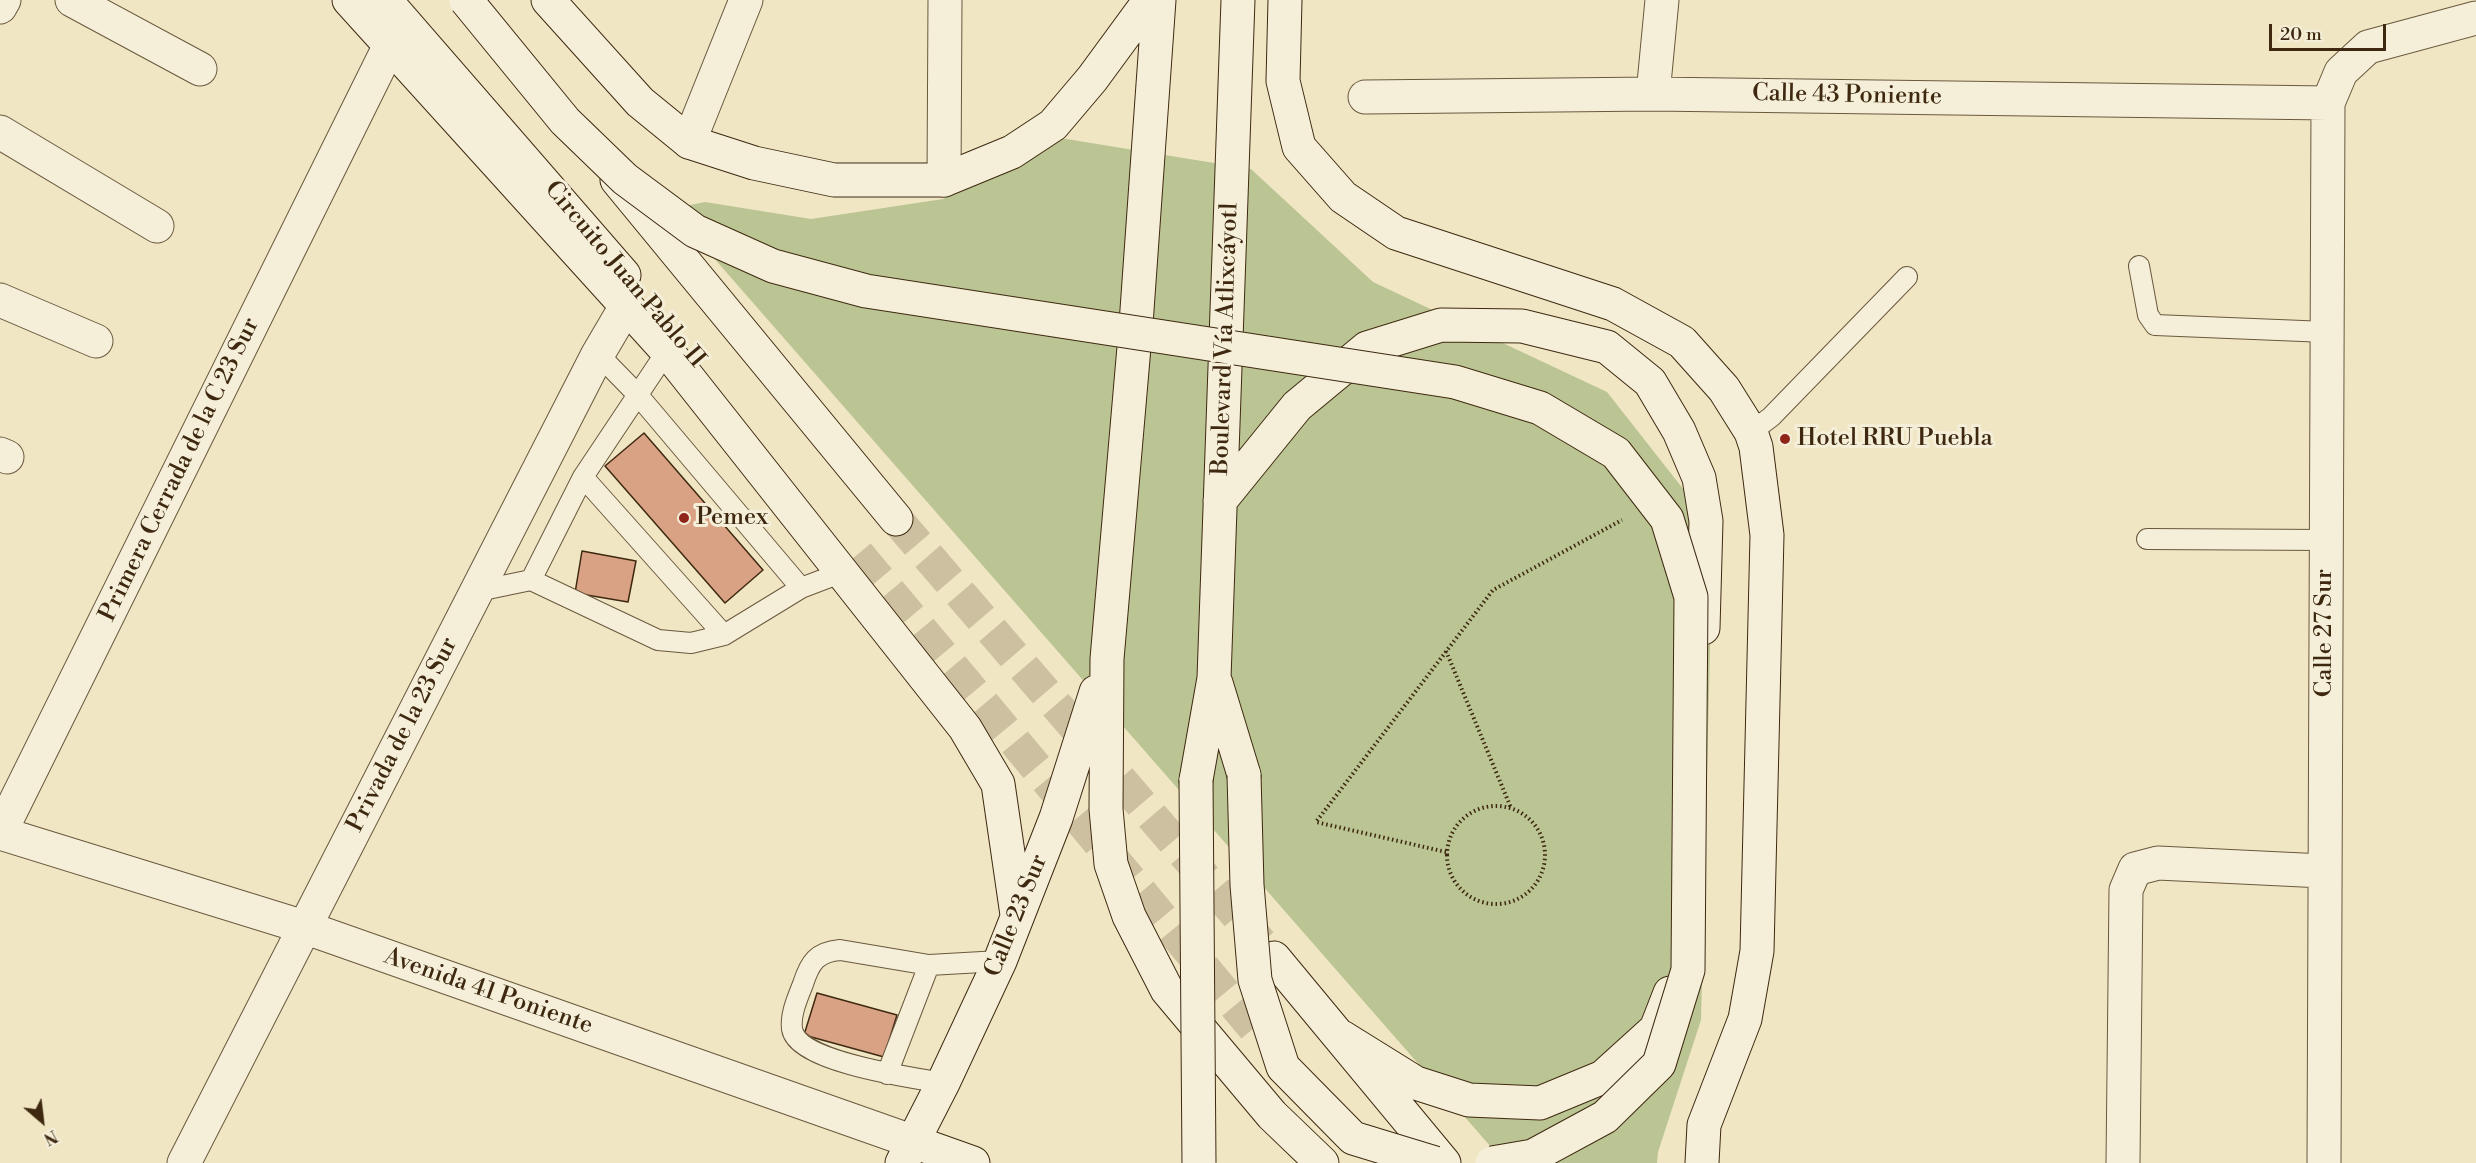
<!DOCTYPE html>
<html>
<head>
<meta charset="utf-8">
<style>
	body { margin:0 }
	#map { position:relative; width:2476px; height:1163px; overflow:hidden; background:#f0e6c4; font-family:"Libre Bodoni",serif }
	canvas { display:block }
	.north { position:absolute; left:12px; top:1091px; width:60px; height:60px; -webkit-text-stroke:4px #f5efd9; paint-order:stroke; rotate:152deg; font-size:16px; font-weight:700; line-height:24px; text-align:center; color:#3e2910 }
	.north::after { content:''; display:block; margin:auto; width:21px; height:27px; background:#3e2910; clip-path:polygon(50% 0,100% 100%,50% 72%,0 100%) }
	.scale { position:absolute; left:2269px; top:24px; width:117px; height:27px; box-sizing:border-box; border:3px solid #3e2910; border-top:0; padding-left:8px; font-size:18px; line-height:21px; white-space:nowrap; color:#3e2910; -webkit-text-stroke:4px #f5efd9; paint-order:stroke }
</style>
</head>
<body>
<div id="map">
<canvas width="2476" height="1163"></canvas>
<div class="north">N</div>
<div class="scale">20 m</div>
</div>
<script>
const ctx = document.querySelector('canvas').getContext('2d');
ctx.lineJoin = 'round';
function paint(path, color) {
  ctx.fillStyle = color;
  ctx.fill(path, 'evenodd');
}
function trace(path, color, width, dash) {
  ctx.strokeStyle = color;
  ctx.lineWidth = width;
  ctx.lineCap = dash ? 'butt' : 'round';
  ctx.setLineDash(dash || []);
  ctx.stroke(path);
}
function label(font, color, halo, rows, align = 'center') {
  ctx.font = font + ' "Libre Bodoni",serif';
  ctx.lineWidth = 6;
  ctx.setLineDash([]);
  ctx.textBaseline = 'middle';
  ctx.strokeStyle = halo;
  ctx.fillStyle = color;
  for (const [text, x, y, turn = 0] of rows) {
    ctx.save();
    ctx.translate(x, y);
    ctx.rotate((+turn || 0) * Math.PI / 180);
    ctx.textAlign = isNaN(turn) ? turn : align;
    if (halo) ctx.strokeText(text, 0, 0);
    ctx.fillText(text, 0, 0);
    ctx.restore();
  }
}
paint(new Path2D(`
	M1054,137L1251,169L1373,282L1607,392L1713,527L1701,1020L1658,1152L1657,1163H1505L671,209L705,202L811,219L943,199Z`), '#bbc493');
const building = new Path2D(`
	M644,433L763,570L725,603L605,466Z
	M582,551L636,561L628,602L575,593Z
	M817,993L897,1015L884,1057L804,1035Z`);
paint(building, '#d9a285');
trace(building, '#3e2910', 1.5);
trace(new Path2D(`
	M896,519L1261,943
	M858,554L1254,1028`), '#ccc0a0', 33, [33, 16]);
const lane = new Path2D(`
	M2139,266L2148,315L2155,325L2327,332
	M598,354L637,394L801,588
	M1751,432L1771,417L1907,277
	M583,477L724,635
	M2147,539L2326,540
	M531,580L583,477L667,351
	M478,591L531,580L658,640L691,643L724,635L801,588L843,572
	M887,1074L929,965
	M943,1083C914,1078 797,1062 792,1029C790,1014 798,997 803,984C810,962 817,952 840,950L929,965L1000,961`);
const street = new Path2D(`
	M72,0L200,69
	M0,7L4,0
	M1653,94L1662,0
	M1365,97L1653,94L2328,103
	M0,132L157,226
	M689,142L746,0
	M944,180L945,0
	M0,300L96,341
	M0,454L7,457
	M0,833L304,927L914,1142
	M0,833L389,47
	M184,1163L598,354L625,308
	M2123,1163L2126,890L2135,869L2158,863L2323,871
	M2324,1163L2328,103L2341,72L2368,47L2476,18`);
const secondary = new Path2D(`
	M349,0L667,351L965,728L998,784L1017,915
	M385,0L624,275
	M548,0L640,102L689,142L754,163L834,180H944L1012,152L1053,125L1092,79L1150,0
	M1159,0L1136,324L1107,659L1106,809L1111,864L1129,916L1167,990L1272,1115L1322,1163
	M1285,0L1283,81L1299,147L1343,197L1396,233L1613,304L1682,342L1724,389L1751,432L1756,447L1767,535L1757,951L1745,1019L1704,1125L1702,1163
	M617,180L896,519
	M1220,501L1297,406L1367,348L1441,325L1522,326L1607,347L1650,382L1679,431L1699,478L1706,521L1703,628
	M1216,683L1244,775
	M1196,780L1214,678L1238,0
	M1274,958L1444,1163
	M1342,1037L1416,1083L1469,1100L1540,1103L1603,1077L1656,1029L1670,993
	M914,1142L973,1163
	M902,1163L943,1083L1000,961L1056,818L1096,692`);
trace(lane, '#6a583d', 22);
trace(street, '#6a583d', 35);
trace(secondary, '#3e2910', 35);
trace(new Path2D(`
	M1446,651L1511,808
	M1447 855a49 49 0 1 1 98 0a49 49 0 1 1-98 0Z
	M1446,852L1316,822L1493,590L1622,520`), '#3e2910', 4, [1.5, 3]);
trace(lane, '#f5efd9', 20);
trace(street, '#f5efd9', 33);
trace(secondary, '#f5efd9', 33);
const secondaryBridge = new Path2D(`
	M466,0L565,121L625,179L695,231L773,266L866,291L1455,382L1540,408L1616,453L1667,519L1691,597L1688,970L1659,1064L1605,1117L1533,1156L1492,1163
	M1244,775L1247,885L1255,980L1283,1067L1353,1138L1435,1163
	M1196,780L1199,1163`);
trace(secondaryBridge, '#3e2910', 35, []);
trace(secondaryBridge, '#f5efd9', 33);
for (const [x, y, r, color] of [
	[1785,439,6,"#8f2418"],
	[684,518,6,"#8f2418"]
]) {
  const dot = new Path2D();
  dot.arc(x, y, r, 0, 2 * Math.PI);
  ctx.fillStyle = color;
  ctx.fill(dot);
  trace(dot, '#f5efd9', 2);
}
label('24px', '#3e2910', '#f5efd9', [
	["Calle 43 Poniente",1847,96,1],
	["Circuito Juan Pablo II",624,275,50],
	["Boulevard Vía Atlixcáyotl",1226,339,-88],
	["Primera Cerrada de la C 23 Sur",180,470,-64],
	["Calle 27 Sur",2325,633,-90],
	["Privada de la 23 Sur",403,735,-63],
	["Calle 23 Sur",1017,916,-68],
	["Avenida 41 Poniente",488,992,19]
]);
label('24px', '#3e2910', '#f5efd9', [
	["Hotel RRU Puebla",1797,439],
	["Pemex",696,518]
], 'left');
</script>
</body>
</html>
